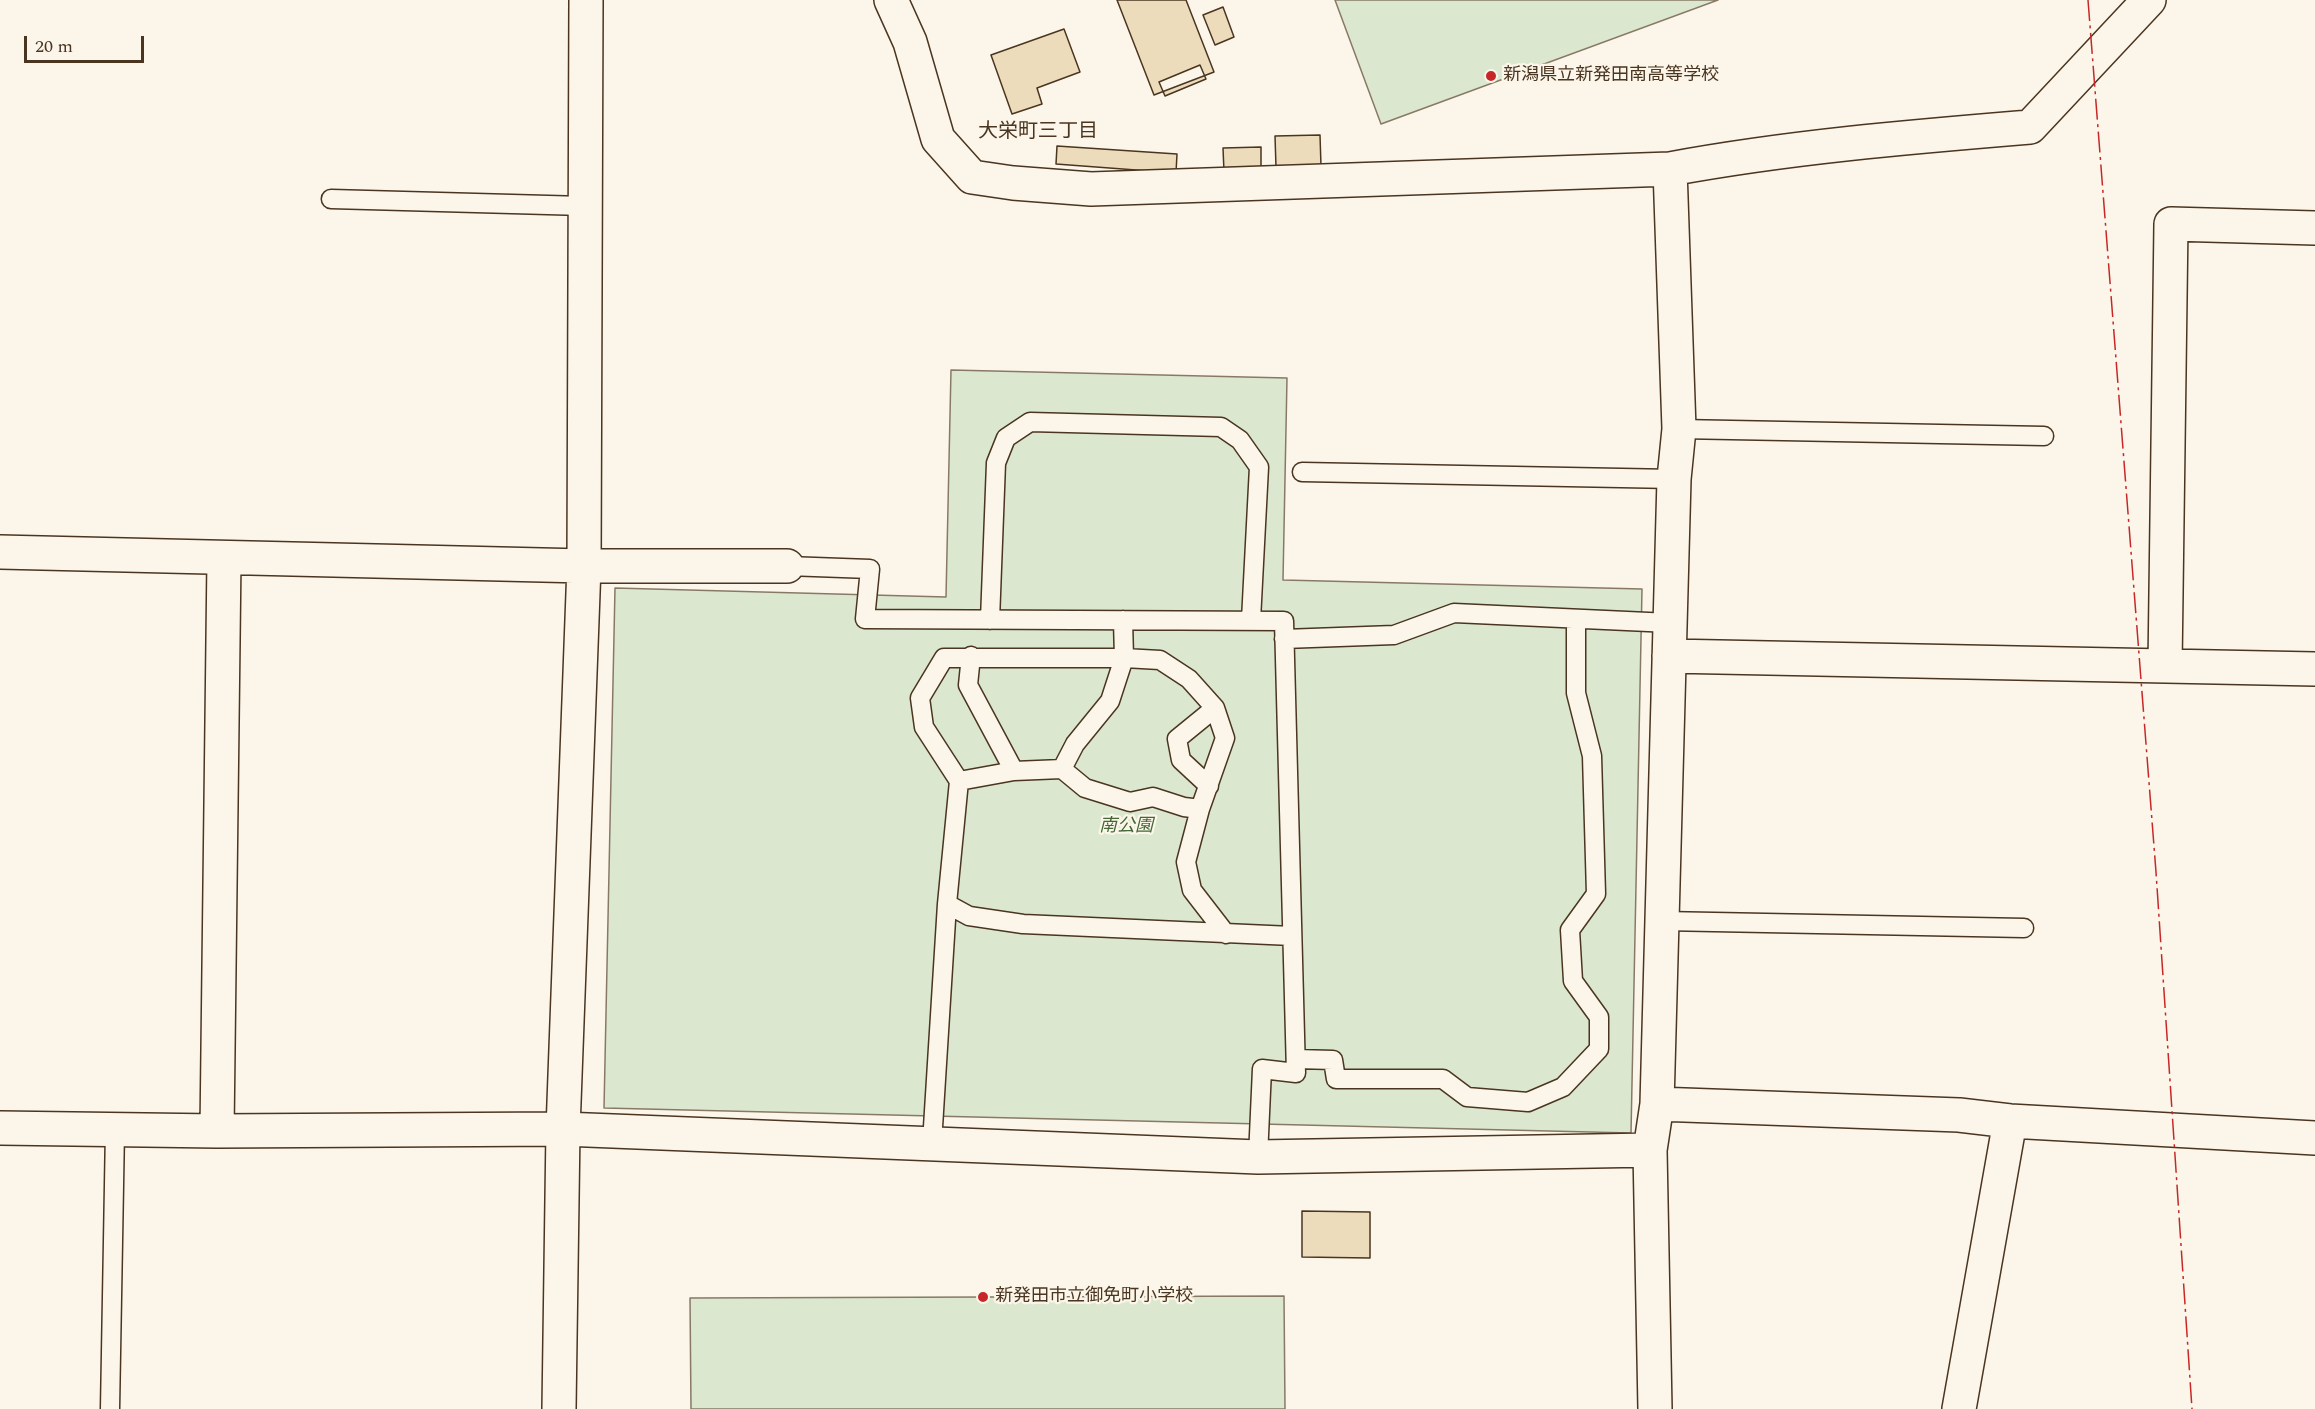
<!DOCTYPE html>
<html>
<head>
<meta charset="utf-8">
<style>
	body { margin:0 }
	#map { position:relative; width:2315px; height:1409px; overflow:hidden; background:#fbf6e9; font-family:Spectral,serif }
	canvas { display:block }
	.scale { position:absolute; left:24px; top:36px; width:120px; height:27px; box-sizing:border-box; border:3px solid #4a3520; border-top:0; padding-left:8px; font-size:18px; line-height:21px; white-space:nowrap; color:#4a3520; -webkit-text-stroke:4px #fbf6e9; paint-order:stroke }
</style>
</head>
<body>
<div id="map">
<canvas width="2315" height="1409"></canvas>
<div class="scale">20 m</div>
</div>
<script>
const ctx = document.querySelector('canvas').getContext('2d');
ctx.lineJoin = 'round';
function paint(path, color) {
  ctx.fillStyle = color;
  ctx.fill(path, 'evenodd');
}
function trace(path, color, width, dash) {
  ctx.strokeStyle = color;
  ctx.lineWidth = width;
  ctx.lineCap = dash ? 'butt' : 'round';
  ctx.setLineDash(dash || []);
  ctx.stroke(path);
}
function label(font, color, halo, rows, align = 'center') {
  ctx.font = font + ' Spectral,"Noto Sans JP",serif';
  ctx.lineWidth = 4.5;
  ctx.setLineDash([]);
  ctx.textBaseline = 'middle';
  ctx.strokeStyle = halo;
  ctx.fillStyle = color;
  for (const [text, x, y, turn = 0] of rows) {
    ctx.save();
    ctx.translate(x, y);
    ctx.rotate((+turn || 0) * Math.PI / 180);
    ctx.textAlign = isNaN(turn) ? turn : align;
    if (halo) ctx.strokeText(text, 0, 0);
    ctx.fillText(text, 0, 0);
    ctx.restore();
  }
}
const green = new Path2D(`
	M1335,0H1718L1381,124Z
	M951,370L1287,378L1283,580L1642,589L1631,1133L604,1108L615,588L946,597Z
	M1284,1296L1285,1409H691L690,1298Z`);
paint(green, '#dce7d0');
trace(green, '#887966', 1.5);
const building = new Path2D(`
	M1117,0H1186L1214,72L1154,95Z
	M1223,7L1234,37L1215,45L1203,15Z
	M1064,29L1080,72L1037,88L1042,104L1012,114L991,55Z
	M1200,65L1206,79L1165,96L1159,82Z
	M1320,135L1321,166L1276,167L1275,136Z
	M1057,146L1177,154L1176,173L1056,164Z
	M1261,147V171L1224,172L1223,148Z
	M1302,1211L1370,1212V1258L1302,1257Z`);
paint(building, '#ecdcbc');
trace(building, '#4a3520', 1.5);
const service = new Path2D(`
	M331,199L584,206
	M1679,429L2044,436
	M1302,472L1674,479
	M787,566L870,569L865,619L1284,621L1296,1073L1262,1069L1258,1157
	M990,620L996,463L1006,438L1030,422L1221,427L1240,440L1259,467L1251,620
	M1284,639L1394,635L1454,613L1670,623
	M971,656L968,685L1014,771
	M1062,769L1075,744L1110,701L1124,658L1123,620
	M1209,786L1181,760L1177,739L1215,708
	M1200,809L1184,807L1153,797L1130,802L1085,788L1062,769L1014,771L959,781L924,727L920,698L944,658H1124L1160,660L1189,679L1215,708L1225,738L1200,809L1186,862L1192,890L1226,934
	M947,904L969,916L1023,924L1292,936
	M1662,921L2024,928
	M1296,1059L1333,1060L1336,1079H1443L1467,1097L1528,1102L1563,1087L1599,1049V1017L1573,981L1570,930L1596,894L1592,756L1576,693V619
	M932,1143L947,904L959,781
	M110,1409L115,1129`);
const minor = new Path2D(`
	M891,0L910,42L938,139L972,177L1013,183L1091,189L1670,169C1789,147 1909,137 2030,127L2149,0
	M0,552L584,566H787
	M1669,656L2315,669
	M2165,666L2171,224L2315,228
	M1657,1104L1959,1115L2010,1121L2315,1138
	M0,1128L217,1131L563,1129L1258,1157L1650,1150
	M217,1131L224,558
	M559,1409L563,1129L584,566L586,0
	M1655,1409L1650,1150L1657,1104L1674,479L1679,429L1670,169
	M1959,1409L2010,1121`);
trace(service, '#4a3520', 21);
trace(minor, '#4a3520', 36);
trace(service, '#fbf6e9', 18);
trace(minor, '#fbf6e9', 33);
trace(new Path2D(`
	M2088,0L2156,872L2192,1409`), '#c62828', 1.5, [21, 4.5, 3, 4.5]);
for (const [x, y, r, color] of [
	[1491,76,6,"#c62828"],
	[983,1297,6,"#c62828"]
]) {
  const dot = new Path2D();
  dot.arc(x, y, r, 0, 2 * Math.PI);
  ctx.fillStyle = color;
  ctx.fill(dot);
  trace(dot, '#fbf6e9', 2);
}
label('18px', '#4a3520', '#fbf6e9', [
	["新潟県立新発田南高等学校",1503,76],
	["新発田市立御免町小学校",995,1297]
], 'left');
label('italic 18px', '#436837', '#fbf6e9', [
	["南公園",1126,827]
]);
label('20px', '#4a3520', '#fbf6e9', [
	["大栄町三丁目",1038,133]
]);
</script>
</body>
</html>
